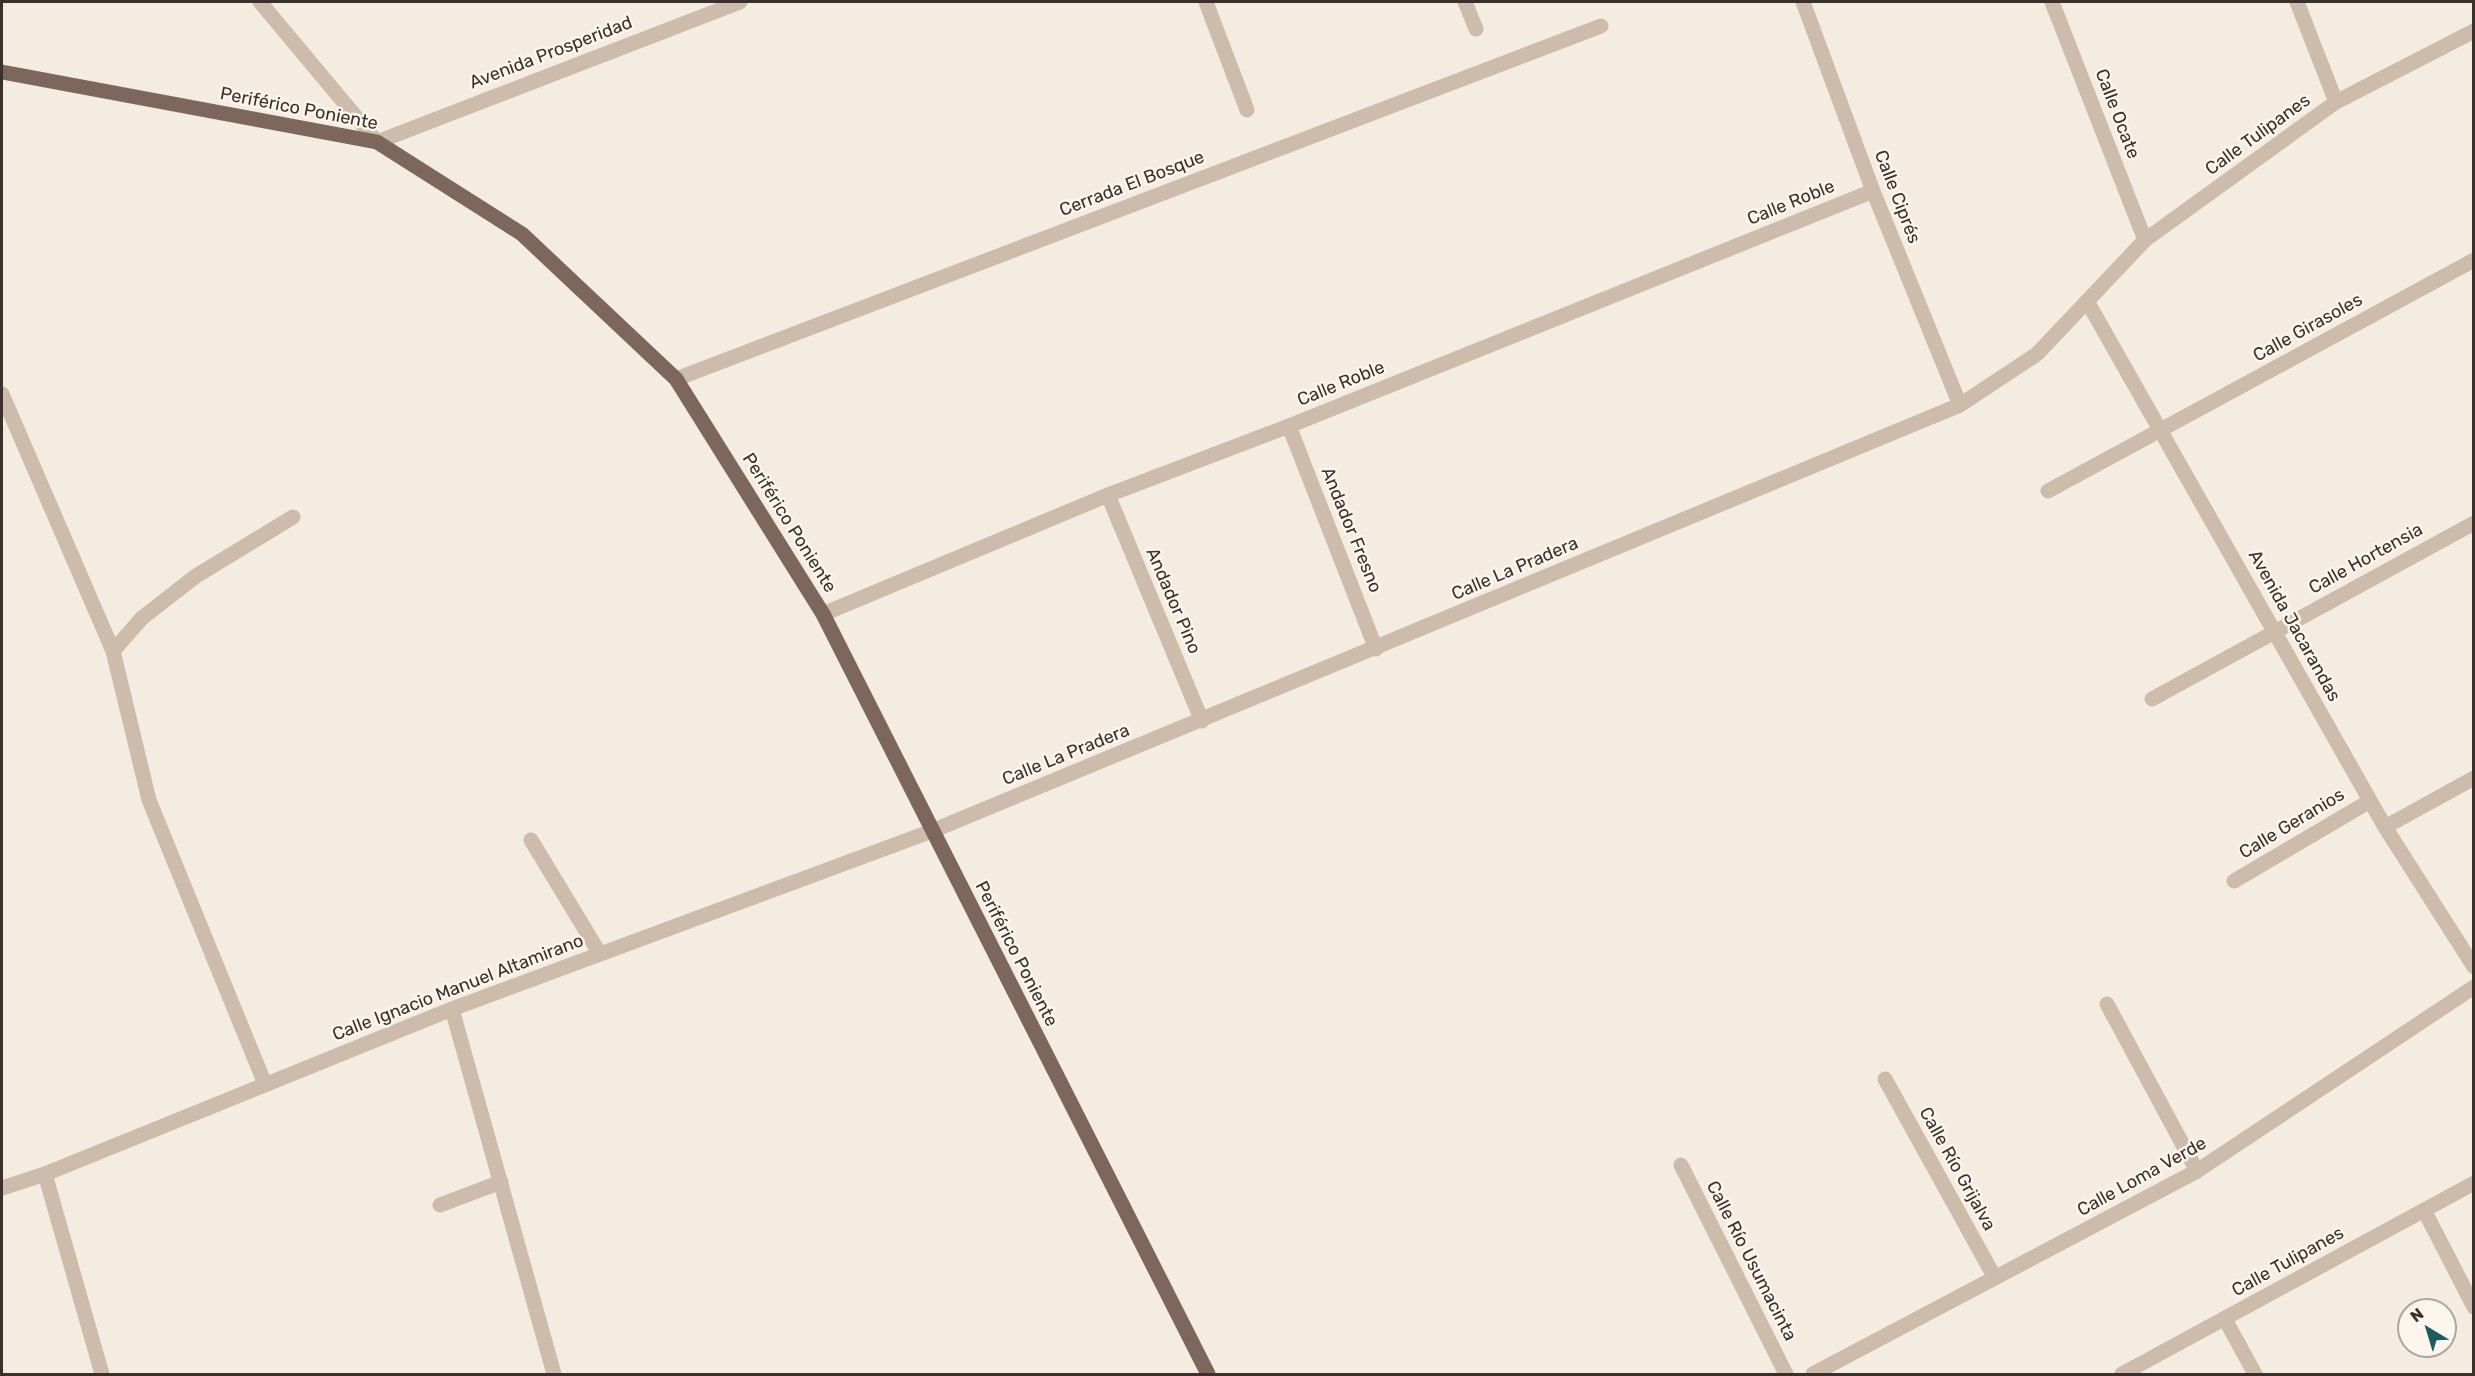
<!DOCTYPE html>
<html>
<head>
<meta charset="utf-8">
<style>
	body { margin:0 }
	#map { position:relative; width:2475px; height:1376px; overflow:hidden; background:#f4ebe1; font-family:Rubik,sans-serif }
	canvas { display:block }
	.frame { position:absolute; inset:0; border:3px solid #3b302b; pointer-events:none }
	.north { position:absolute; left:2397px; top:1298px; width:60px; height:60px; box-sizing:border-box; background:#fbf5ee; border:2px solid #aea6a0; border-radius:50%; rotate:322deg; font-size:16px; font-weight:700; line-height:24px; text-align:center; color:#3b302b }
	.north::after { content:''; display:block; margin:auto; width:21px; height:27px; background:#1f5a5e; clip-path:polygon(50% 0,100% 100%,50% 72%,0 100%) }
</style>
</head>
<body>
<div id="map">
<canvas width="2475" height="1376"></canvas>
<div class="frame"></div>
<div class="north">N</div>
</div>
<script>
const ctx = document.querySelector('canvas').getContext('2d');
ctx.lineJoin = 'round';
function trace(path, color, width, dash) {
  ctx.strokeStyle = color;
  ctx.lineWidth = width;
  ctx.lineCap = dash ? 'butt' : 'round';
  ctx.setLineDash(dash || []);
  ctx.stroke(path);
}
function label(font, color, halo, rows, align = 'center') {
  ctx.font = font + ' Rubik,sans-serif';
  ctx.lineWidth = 5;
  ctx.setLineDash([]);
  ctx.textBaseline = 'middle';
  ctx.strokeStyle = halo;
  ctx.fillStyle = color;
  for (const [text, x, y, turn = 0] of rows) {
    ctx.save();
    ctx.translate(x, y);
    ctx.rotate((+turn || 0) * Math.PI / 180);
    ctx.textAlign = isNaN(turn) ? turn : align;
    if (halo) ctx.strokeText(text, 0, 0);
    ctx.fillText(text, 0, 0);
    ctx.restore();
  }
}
trace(new Path2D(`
	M260,2L377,142L740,2
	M1206,2L1247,110
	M1465,2L1476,29
	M1803,2L1873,191L1960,405
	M2052,2L2145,240
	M2297,2L2336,102
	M2087,301L2385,827L2474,967
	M676,379L1601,26
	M2,394L113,651L149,800L265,1084
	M1289,426L1376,649
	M2048,491L2474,260
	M1108,495L1202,721
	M823,614L1108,495L1289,426L1873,191
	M113,651L142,618L196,576L293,517
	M2152,699L2474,523
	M2385,827L2474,778
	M531,840L600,954
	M2234,881L2370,801
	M2107,1004L2197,1171
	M452,1009L554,1374
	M1885,1079L1995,1278
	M1681,1165L1786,1374
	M45,1174L102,1374
	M2,1188L45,1174L452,1009L932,831L1960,405L2037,354L2145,240L2336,102L2474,31
	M440,1205L501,1182
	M2424,1210L2474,1307
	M2225,1319L2255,1374
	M1813,1374L2197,1171L2474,987
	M2122,1374L2474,1183`), '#cdbbac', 15);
trace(new Path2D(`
	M2,72L377,142L522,234L676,379L823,614L1208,1374`), '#7d675c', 15);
label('18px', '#3b302b', '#fbf5ee', [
	["Avenida Prosperidad",551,53,-21],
	["Periférico Poniente",299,109,11],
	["Calle Ocate",2117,114,69],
	["Calle Tulipanes",2258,135,-36],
	["Cerrada El Bosque",1132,184,-21],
	["Calle Ciprés",1897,197,69],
	["Calle Roble",1791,203,-22],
	["Calle Girasoles",2308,328,-29],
	["Calle Roble",1341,384,-22],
	["Periférico Poniente",789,523,58],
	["Andador Fresno",1351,530,68],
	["Calle Hortensia",2366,559,-29],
	["Calle La Pradera",1515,569,-23],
	["Andador Pino",1173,601,67],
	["Avenida Jacarandas",2294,626,61],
	["Calle La Pradera",1066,755,-22],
	["Calle Geranios",2292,824,-31],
	["Periférico Poniente",1016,954,63],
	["Calle Ignacio Manuel Altamirano",458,988,-21],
	["Calle Río Grijalva",1957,1169,61],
	["Calle Loma Verde",2142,1177,-29],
	["Calle Río Usumacinta",1751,1261,63],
	["Calle Tulipanes",2288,1262,-29]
]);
</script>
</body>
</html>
